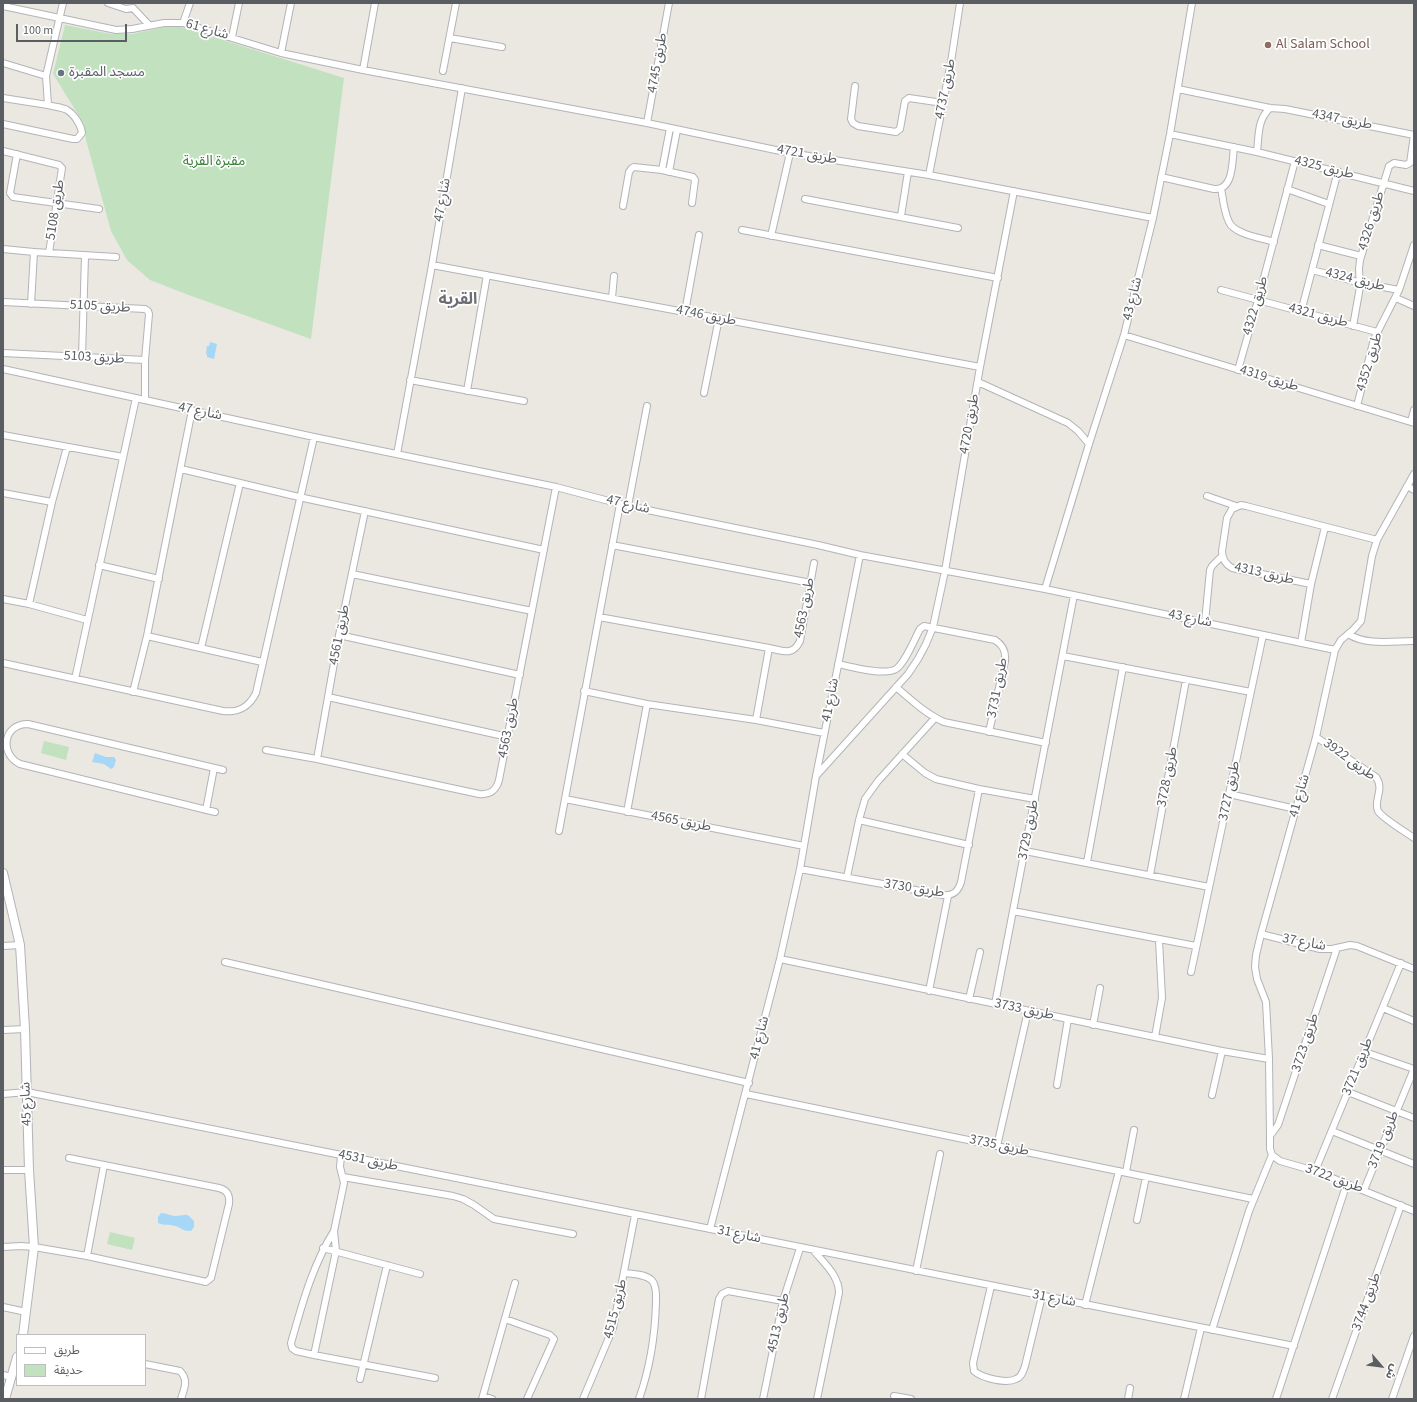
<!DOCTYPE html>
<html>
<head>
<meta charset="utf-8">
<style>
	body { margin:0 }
	#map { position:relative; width:1417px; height:1402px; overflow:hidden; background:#ebe8e1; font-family:"Source Sans 3","Noto Sans Arabic",sans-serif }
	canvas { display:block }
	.frame { position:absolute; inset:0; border:4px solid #5a5d61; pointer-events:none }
	.legend { position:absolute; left:16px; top:1334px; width:130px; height:52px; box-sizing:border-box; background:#fff; border:1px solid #bdbec0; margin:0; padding:5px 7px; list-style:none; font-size:12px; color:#5a5d61 }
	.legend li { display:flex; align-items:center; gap:8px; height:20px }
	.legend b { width:20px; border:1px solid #bdbec0 }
	.north { position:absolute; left:1361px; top:1346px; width:40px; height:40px; -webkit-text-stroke:3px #fff; paint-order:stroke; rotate:118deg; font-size:11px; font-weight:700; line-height:16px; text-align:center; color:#5a5d61 }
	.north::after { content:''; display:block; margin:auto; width:14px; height:18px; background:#5a5d61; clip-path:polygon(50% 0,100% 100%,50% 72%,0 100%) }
	.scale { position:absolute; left:16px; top:24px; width:111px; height:18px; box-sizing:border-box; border:2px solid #5a5d61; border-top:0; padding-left:5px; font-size:12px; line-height:14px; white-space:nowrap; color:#5a5d61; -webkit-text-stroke:3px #fff; paint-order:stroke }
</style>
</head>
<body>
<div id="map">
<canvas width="1417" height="1402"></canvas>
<div class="frame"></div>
<ul class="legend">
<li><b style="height:5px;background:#fff"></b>طريق</li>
<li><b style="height:11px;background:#c1e1bf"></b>حديقة</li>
</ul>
<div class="north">ش</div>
<div class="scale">100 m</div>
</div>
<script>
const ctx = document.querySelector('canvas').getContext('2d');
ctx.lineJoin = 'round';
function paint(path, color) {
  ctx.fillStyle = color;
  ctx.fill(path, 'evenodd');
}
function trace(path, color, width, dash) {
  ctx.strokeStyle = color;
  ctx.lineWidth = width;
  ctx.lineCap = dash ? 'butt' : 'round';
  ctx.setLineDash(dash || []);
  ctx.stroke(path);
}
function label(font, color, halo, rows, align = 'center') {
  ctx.font = font + ' "Source Sans 3","Noto Sans Arabic",sans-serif';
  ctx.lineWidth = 3.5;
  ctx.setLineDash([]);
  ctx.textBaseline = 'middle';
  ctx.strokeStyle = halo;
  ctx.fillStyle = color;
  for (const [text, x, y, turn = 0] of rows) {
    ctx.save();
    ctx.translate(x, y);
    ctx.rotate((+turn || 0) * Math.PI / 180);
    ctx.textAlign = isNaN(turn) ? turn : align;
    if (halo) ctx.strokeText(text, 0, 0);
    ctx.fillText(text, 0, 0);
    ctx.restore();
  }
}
paint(new Path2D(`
	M65,25L111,34H132L175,25L344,78L311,339L186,294L150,280L127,260L111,231L86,140L84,124L53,74Z
	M44,741L69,747L66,760L41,753Z
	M110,1232L135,1238L132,1250L107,1244Z`), '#c1e1bf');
paint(new Path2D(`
	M210,342L217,344L214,359L207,357V354H206L207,346H209Z
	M95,753L106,757H114L116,760L114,767L111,769L104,764L92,762Z
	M161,1213C166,1213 171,1216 175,1216C186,1216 185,1211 194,1221V1227L191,1231C181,1231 183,1228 175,1226C169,1224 164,1226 158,1223V1217Z`), '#a6d7f7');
const minor = new Path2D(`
	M108,3L126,9L133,8
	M3,6L116,30L132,29L164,23H183L281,53L363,70L647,123L790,153L929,175L1153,218
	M133,8L149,25
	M183,23L190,3
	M232,37L239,3
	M450,38L502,47
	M281,53L291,3
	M3,63L46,76
	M363,70L375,3
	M443,71L456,3
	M855,86L851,119L853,123L858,126L896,132L900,129L905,101L909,98L943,103
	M1178,89L1270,108L1285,109L1414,135
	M3,98L48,105
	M647,123L669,3
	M3,124L73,139H77L82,133C81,125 74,114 67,110C62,107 54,107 48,105L46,76L63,3
	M1170,134L1257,152L1414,191
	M3,151L59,165L62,168L49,253
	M1257,152C1259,136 1257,120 1270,108
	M17,154L10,193L13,197L99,209
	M662,170L670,128
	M669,172L677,130
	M929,175L951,62L960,3
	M1161,177L1214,189C1234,191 1232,161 1234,147
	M1221,188C1223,199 1224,212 1229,222C1234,234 1261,238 1274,242
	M1287,189L1329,204
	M805,199L958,228
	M623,206L629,172L632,168L634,167L662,170L693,177L695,180L692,203
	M901,216L908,172
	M742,230L998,278
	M771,236L790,153
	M1318,245L1361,256
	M3,249L34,252L31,304
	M34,252L116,257
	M432,265L980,367
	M1312,270L1361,283L1399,290
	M1221,290L1377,332
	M612,298L614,276
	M1396,298L1414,306
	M3,302L145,309L148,311L149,314L145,360
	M685,312L699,235
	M1301,312L1338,171
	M1353,326L1360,287L1359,269L1360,260L1389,166L1394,163L1406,165L1410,163L1414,135
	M1124,335L1414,423
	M3,353L145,360V400
	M82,357L85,256
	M3,369L314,437L556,487L628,506L818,545L860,555L1045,589L1335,650
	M1238,370L1258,300L1295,161
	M410,380L524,401
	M978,382L1068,423L1078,431L1089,444
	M467,391L487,275
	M704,393L719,318
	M1357,406L1374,339L1399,290L1414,245
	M1411,422L1414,410
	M3,435L123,457
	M397,454L432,265L462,88
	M181,469L299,497L544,550
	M1414,474L1377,540L1372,556L1361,621L1353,630L1341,640L1335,650L1316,737L1261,934L1256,955L1255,967L1257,979L1266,1002L1269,1059L1270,1136V1149L1272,1155L1280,1161L1315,1171L1414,1211
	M1407,486L1414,490
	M3,493L52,502L29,604
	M1207,496L1236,506
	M52,502L67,447
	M628,506L647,406
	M612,545L811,583
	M99,565L159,579
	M352,574L532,611
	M1311,584L1232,568C1225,564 1222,559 1222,551L1227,518L1232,509L1241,505L1246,506L1377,540
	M1045,589L1089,444L1124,335L1153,218L1170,134L1192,3
	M3,599L29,604L87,620
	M599,617L769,648
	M1205,622L1210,570L1212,566L1222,556
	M1348,634C1367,646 1393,641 1414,641
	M339,635L520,675
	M147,636L262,662
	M1301,643L1311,584L1325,527
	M201,648L240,483
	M1063,656L1251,692
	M3,663L223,711C239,713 249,707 256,693L314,437
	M838,664C851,667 885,676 896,669C905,663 914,640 920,629L924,626L995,640C1003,645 1006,651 1005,661L989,732
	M75,679L136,398
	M896,687C911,700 926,714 944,722L1046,743
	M584,691L647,704L756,720L824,733
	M133,692L147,636L192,410
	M328,697L508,737
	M756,720L769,648C783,651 793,656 800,641L814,563
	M1316,737L1376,777C1385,790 1373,800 1378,811C1382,818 1407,833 1414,838
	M266,750L317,759L479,794C490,795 496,791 499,780L556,487
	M902,754L925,773L936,779L979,789L1035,799
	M317,759L339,635L365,511
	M816,776L908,674L918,659L926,644L933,627L945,571L980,367L1014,191
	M1229,794L1296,809
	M565,799L804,846L800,869L780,959L710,1229
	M206,810L214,768
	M215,812L20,764C0,755 2,724 28,724L223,770
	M627,812L647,704
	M859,820L969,845
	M559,831L620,504
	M804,846L816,776L860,555
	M1025,851L1209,887
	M1087,862L1123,667
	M800,869L943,895C953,896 958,892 961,882L979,789
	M1150,875L1186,680
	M847,877L859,820L865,799L878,781L935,718
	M1013,911L1196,946
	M1261,934L1320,949H1332L1350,945L1357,946L1414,969
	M3,946L20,945
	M780,959L1222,1051L1269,1059
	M225,962L749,1083
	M1191,972L1263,635
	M929,991L948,896
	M969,999L980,952
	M995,1004L1074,595
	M1383,1008L1414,1021
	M1093,1025L1100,988
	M3,1030L25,1029
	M1155,1037L1162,998L1159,940
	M1365,1052L1414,1069
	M1057,1085L1068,1019
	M1348,1092L1414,1118
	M3,1094L27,1092L1294,1346
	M746,1094L1253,1199
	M1212,1095L1222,1051
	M1332,1131L1414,1164
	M1270,1136L1278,1125L1337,948
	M997,1146L1028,1011
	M3,1170H29
	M1315,1171L1401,963
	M1126,1172L1134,1130
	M343,1177L453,1196L463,1199L474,1205L494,1219L573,1234
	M1364,1190L1414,1069
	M1137,1220L1146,1177
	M334,1231C312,1266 302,1305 291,1343L292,1348L296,1351L314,1355L435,1378
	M3,1247L21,1246L34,1247L87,1256L202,1281L206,1282L211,1278L229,1204C230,1195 227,1190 219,1188L69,1158
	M323,1248L420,1274
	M814,1251C825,1264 839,1276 839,1293L817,1399
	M87,1256L104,1165
	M916,1271L940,1154
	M625,1273C633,1274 648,1274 653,1282C657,1288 656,1296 656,1303C655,1335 650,1368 639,1399
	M991,1286L973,1363L974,1371C982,1378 1006,1384 1016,1379C1022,1377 1023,1371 1025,1366L1042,1296
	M1085,1305L1119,1171
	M3,1307L26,1312
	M505,1319L550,1335L554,1339L527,1399
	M1212,1330L1249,1211L1272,1155
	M314,1355L336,1251L334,1231L344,1183L340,1167L341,1155
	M145,1364L180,1371C189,1380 184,1389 181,1399
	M3,1375L12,1377
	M360,1379L387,1265
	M483,1396L492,1399
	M894,1396L911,1399
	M482,1399L515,1283
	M583,1399L613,1328L635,1215
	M701,1399L719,1299L722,1294L728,1291L783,1301
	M763,1399L783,1301L800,1248
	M1128,1399L1130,1388
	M1184,1399L1201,1328
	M1276,1399L1347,1183
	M1332,1399L1401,1205
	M1392,1399L1414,1336`);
const tertiary = new Path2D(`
	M3,873L20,945L25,1029L29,1170L34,1247L23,1335
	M5,1399L17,1357`);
trace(minor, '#b2b4b8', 8);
trace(tertiary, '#b2b4b8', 10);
trace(minor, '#fff', 6);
trace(tertiary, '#fff', 8);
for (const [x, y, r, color] of [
	[1268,45,4,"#8d6e63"],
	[61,73,4,"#6b7280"]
]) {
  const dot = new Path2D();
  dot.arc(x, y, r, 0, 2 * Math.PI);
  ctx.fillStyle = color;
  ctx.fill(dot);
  trace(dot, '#fff', 1.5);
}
label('14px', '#5a5d61', '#fff', [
	["شارع 61",207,30,16],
	["طريق 4745",658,63,-80],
	["طريق 4737",946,89,-79],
	["طريق 4347",1342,120,11],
	["طريق 4721",807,155,10],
	["طريق 4325",1324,168,14],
	["شارع 47",443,200,-80],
	["طريق 5108",56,210,-81],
	["طريق 4326",1372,221,-73],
	["طريق 4324",1355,280,14],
	["شارع 43",1133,299,-76],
	["طريق 4322",1256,306,-74],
	["طريق 5105",100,307,3],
	["طريق 4746",706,316,11],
	["طريق 4321",1318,316,15],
	["طريق 5103",94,358,3],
	["طريق 4352",1370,362,-73],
	["طريق 4319",1269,379,17],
	["شارع 47",200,412,12],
	["طريق 4720",970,424,-80],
	["شارع 47",628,505,13],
	["طريق 4313",1264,574,13],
	["طريق 4563",805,608,-79],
	["شارع 43",1190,619,12],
	["طريق 4561",340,635,-79],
	["طريق 3731",998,688,-79],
	["شارع 41",831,700,-79],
	["طريق 4563",509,728,-79],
	["طريق 3922",1349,760,36],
	["طريق 3728",1168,777,-79],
	["طريق 3727",1230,791,-78],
	["شارع 41",1300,796,-74],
	["طريق 4565",681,822,11],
	["طريق 3729",1029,830,-79],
	["طريق 3730",914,889,9],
	["شارع 37",1304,943,11],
	["طريق 3733",1024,1010,12],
	["شارع 41",760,1038,-76],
	["طريق 3723",1306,1043,-72],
	["طريق 3721",1358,1067,-68],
	["شارع 45",27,1104,-92],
	["طريق 3719",1384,1140,-68],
	["طريق 3735",999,1146,12],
	["طريق 4531",368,1161,12],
	["طريق 3722",1334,1179,20],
	["شارع 31",739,1235,12],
	["شارع 31",1054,1299,11],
	["طريق 3744",1367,1302,-70],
	["طريق 4515",616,1309,-76],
	["طريق 4513",779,1323,-77]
]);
label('14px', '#785e54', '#fff', [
	["Al Salam School",1276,45]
], 'left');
label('14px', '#5b616d', '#fff', [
	["مسجد المقبرة",69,73]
], 'left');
label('14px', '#3b7e3b', '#fff', [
	["مقبرة القرية",214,162]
]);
label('bold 16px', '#6b6f73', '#fff', [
	["القرية",458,300]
]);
</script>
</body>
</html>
